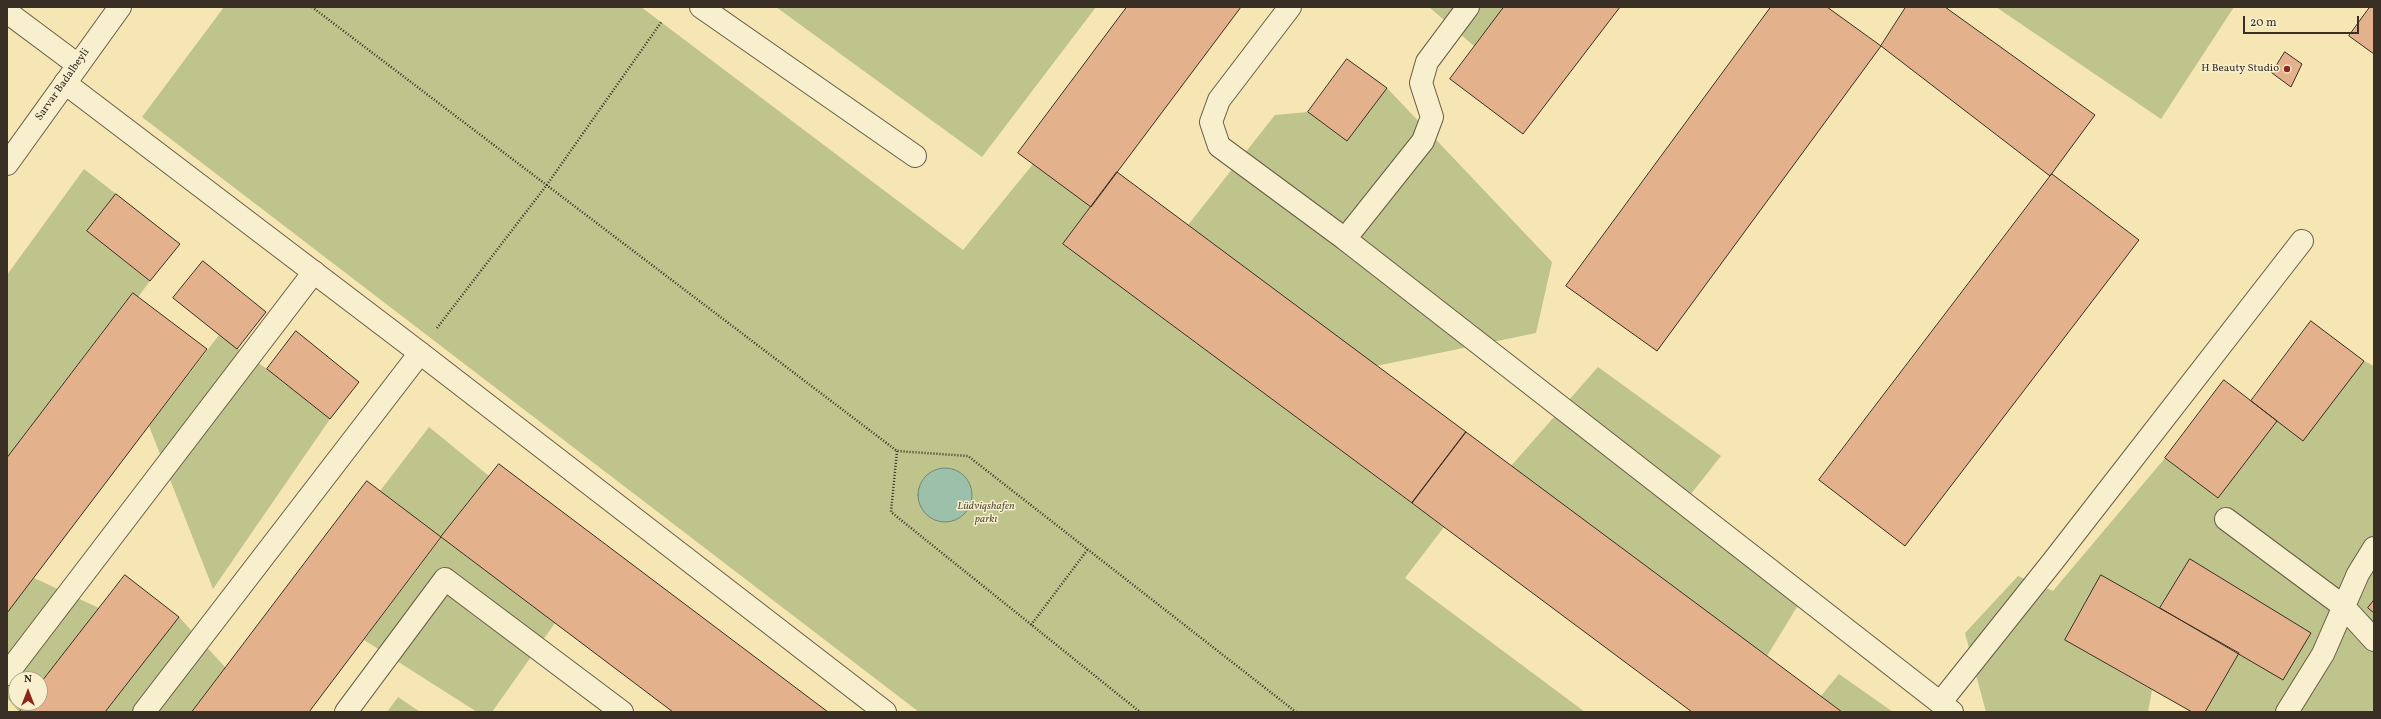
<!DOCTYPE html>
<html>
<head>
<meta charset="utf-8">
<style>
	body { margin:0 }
	#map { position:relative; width:2381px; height:719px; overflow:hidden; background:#f5e6b3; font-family:Vollkorn,serif }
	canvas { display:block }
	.frame { position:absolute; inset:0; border:8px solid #392f25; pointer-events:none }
	.north { position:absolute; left:8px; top:671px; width:40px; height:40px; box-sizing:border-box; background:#f8efce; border:1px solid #aca28a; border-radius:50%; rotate:0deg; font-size:11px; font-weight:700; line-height:16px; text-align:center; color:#392f25 }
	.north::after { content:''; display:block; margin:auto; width:14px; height:18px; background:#8f2418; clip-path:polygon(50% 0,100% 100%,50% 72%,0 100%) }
	.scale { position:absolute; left:2243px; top:16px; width:116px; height:18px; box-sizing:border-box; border:2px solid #392f25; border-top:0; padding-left:5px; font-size:12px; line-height:14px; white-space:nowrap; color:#392f25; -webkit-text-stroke:3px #f8efce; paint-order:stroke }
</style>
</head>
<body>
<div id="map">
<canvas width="2381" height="719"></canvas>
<div class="frame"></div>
<div class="north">N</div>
<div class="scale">20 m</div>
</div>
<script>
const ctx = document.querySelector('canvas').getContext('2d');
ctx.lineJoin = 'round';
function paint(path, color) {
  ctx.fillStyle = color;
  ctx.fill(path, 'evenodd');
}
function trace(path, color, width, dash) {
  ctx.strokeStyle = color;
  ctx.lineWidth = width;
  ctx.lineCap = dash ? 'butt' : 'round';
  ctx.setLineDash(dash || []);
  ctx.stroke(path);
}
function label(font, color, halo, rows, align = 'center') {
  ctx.font = font + ' Vollkorn,serif';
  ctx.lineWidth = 3;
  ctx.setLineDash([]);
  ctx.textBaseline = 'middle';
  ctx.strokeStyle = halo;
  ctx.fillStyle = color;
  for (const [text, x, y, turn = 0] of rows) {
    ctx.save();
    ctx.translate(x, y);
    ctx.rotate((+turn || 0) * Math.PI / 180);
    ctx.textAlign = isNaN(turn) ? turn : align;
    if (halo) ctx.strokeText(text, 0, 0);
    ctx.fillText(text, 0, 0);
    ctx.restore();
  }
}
paint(new Path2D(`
	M224,7H641L963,250L1033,164L1091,207L1063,244L1444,527L1405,578L1585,712H919L142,117Z
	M776,7H1096L982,157Z
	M1429,7H1504L1474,46Z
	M1996,7H2234L2161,119Z
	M1387,88L1552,262L1536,333L1376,366L1188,225L1275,115L1308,112L1347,141Z
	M84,169L116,194L87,231L150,281L138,297L132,293L7,458V275Z
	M219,335L267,369L330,419L213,589L149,426Z
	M2364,361L2374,366V600L2368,608L2374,613V712H2205L2239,653L2283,679L2311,633L2190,559L2160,608L2101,575L2065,640L2152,690L2148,712H1986L1965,633L2018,576L2053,591L2165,458L2218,498L2277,421Z
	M1598,367L1721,456L1687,499L1806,592L1767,656L1511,466Z
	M429,427L489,476L441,537L555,623L492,712H477L364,640L441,538L380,491Z
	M34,578L99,608L40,684V679H16V703H26L19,712L7,698V613Z
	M179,617L225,667L192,712H105Z
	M1839,674L1893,712H1842L1821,696Z
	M398,697L420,712H387Z`), '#bec48b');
const water = new Path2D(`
	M918 495a27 27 0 1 1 54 0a27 27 0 1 1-54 0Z`);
paint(water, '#9cc0aa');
trace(water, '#748675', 1);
const building = new Path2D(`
	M1127,7H1241L1091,207L1018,153Z
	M1504,7H1620L1523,134L1450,79Z
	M1771,7H1827L1881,46L1657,351L1566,286Z
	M1906,7H1945L2095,115L2050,176L1881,46Z
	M2370,7H2374V54L2349,36Z
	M2285,52L2302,64L2291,87L2272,73Z
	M1347,59L1387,88L1347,141L1308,112Z
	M1117,172L1466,432L1412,503L1063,244Z
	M2052,174L2139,240L1905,546L1819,480Z
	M116,194L180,244L150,281L87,231Z
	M203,261L266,312L237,349L173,298Z
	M133,293L207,349L7,613V458Z
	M2311,321L2364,361L2303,441L2251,401Z
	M296,331L359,382L330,419L267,369Z
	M2224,380L2277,421L2218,498L2165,458Z
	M1466,432L1767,656L1842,712H1692L1444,527L1412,503Z
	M499,464L828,712H673L555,623L441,537Z
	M367,481L441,537L309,712H192Z
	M2190,559L2311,633L2283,680L2160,608Z
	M125,575L179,617L105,712H19L26,703H40V684Z
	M2101,575L2239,653L2205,712H2192L2065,640Z
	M2374,600V613L2368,608Z`);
paint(building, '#e3b18b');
trace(building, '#392f25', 1);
const service = new Path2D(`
	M701,7L915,156
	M1290,7L1219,100L1211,122L1219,146L1345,239L1952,712
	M7,12L78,65
	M1345,239L1423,141L1432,117L1421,83L1427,62L1468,7
	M2226,519L2343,606L2374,640
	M7,674L314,272
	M1940,703L2054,560L2302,241
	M144,712L420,353
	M346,712L445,579L622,712
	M2287,712L2323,654L2358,574L2374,548`);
const minor = new Path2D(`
	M65,83L420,353L885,712`);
const tertiary = new Path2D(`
	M7,164L120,7`);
trace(service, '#685d48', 24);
trace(minor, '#685d48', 24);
trace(tertiary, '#685d48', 24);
trace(new Path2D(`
	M312,7L897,451L968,456L1296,712
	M437,328L546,186L662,21
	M897,451L891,512L1140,712
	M1031,625L1088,549`), '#392f25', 2.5, [1, 2]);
trace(service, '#f8efce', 22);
trace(minor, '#f8efce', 22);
trace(tertiary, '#f8efce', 22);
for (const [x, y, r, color] of [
	[2287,69,4,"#8f2418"]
]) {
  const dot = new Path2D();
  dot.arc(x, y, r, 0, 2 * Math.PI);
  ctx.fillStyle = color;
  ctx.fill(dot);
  trace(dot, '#f8efce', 1.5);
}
label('11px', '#392f25', '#f8efce', [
	["H Beauty Studio",2279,69]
], 'right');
label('11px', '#392f25', '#f8efce', [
	["Sarvar Badalbeyli",63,85,-55]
]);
label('italic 11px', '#5a543e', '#f8efce', [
	["Lüdviqshafen",986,507],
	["parkı",986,520]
]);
</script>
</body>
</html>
